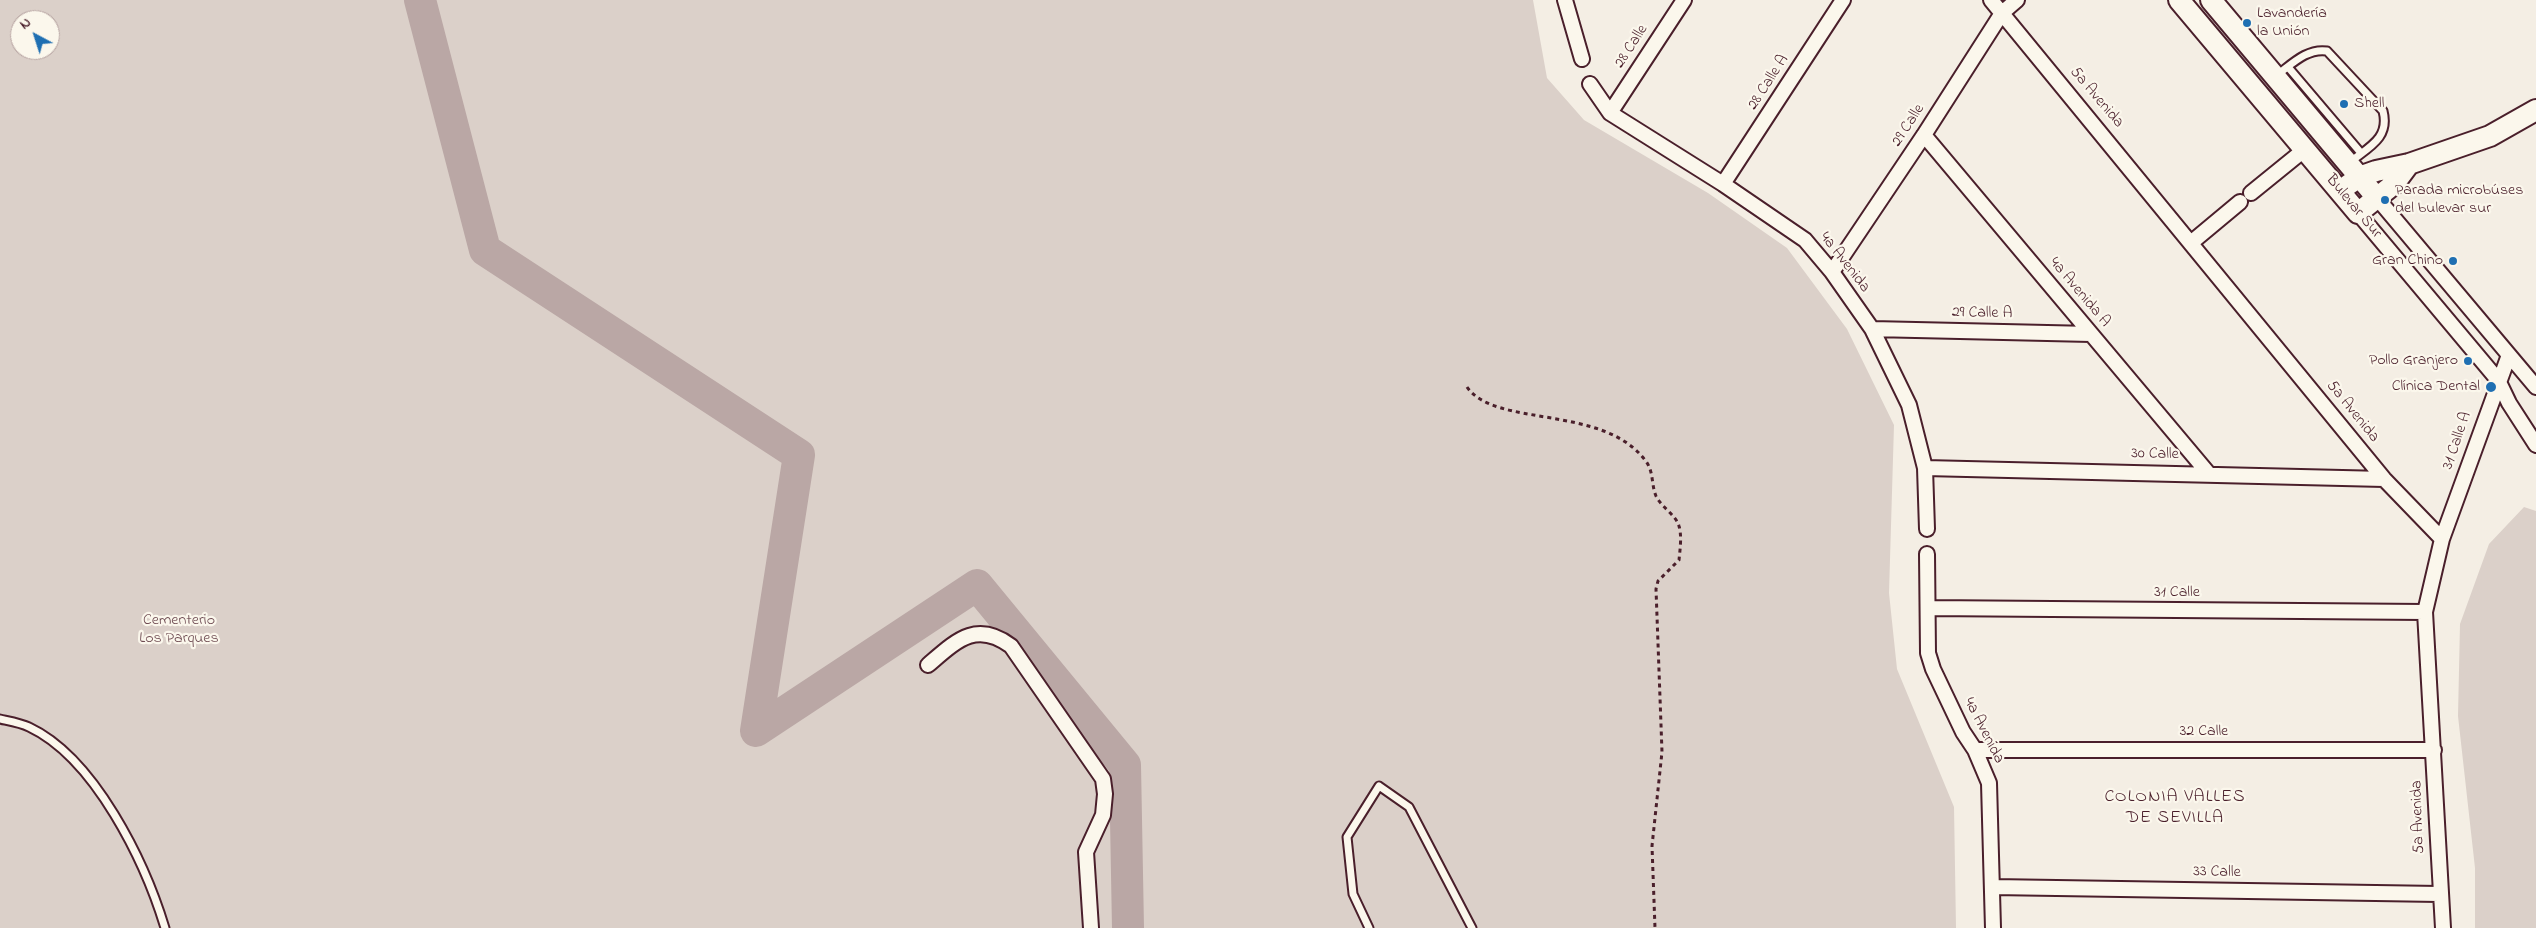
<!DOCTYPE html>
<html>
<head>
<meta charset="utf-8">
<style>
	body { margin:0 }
	#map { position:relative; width:2536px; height:928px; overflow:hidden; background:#f4eee4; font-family:"Indie Flower",sans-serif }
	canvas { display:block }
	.north { position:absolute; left:10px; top:10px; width:50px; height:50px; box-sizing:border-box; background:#fbf7ec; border:1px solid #b4a19f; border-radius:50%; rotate:320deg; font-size:14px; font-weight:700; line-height:20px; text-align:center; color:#4a1f2b }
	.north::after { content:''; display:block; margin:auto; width:18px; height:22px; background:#1f6fb2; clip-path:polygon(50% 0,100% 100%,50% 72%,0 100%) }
</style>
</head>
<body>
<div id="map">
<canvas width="2536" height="928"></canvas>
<div class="north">N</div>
</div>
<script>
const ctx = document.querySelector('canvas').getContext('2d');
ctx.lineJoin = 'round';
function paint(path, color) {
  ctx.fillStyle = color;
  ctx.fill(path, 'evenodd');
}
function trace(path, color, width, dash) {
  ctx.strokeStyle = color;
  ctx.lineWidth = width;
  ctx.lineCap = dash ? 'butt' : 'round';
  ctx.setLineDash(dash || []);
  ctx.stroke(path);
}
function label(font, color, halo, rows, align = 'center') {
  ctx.font = font + ' "Indie Flower",sans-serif';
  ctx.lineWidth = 4.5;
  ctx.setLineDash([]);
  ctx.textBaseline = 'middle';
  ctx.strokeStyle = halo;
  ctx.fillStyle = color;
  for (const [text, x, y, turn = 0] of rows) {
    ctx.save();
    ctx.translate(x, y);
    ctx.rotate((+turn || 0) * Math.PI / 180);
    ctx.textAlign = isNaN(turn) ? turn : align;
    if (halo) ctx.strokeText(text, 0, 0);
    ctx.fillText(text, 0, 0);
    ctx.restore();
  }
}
paint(new Path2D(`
	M0,0H1533L1547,78L1584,120L1708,193L1787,248L1847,329L1894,425L1889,593L1897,669L1954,807L1956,928H0ZM20,20H50V50H20Z
	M2524,507L2536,511V928H2475V868L2458,716L2460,624L2489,544Z`), '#dbd0c9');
trace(new Path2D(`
	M420,0L485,250L799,455L756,731L977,585L1125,765L1128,928`), '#baa7a5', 32);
const lane = new Path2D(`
	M2288,67L2361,153
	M2277,75C2292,64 2307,48 2327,51L2383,111C2390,138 2369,147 2350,162
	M0,719C9,721 21,723 29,727C95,758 145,862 165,928
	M1369,928L1353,894L1347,837L1379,786L1409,807L1472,928`);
const street = new Path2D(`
	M1565,0L1582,59
	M1991,0L2384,479L2442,539
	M1590,84L1610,113L1723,184L1805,240L1832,272L1872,329L1909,405L1925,468L1927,529
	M1610,113L1684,0
	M1924,135L2208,473
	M1723,184L1843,0
	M2251,193L2304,150
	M2377,198L2536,387
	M2358,213L2498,380L2509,403L2536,445
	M2192,242L2240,202
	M1832,272L1924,135L2002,13L2017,0
	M1872,329L2091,334
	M1925,468L2384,479
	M1927,554L1928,653L1933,669L1963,732L1975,750L1989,783L1993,928
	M1928,608L2425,612
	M928,665C956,641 976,620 1011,646L1103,779L1105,794L1103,815L1086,852L1091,928
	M1975,750H2434
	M1993,887L2439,894
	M2443,928L2425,612L2442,539L2509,355`);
const secondary = new Path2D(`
	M2179,0L2358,213L2394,184L2409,164
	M2211,0L2377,198
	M2348,185L2359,177L2376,171L2409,164L2490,136L2536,110`);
trace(lane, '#4a1f2b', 11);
trace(street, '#4a1f2b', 18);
trace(secondary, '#4a1f2b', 24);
trace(new Path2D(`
	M1467,387C1495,428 1602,404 1645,460C1654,471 1651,484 1656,496C1661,507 1676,515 1679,526C1682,536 1680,550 1679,560L1658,581L1656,589L1662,752L1652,846L1655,928`), '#4a1f2b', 3, [4, 4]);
trace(lane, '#fbf7ec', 7);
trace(street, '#fbf7ec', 14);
trace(secondary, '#fbf7ec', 20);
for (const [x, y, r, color] of [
	[2247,23,5,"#1f6fb2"],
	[2344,104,5,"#1f6fb2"],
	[2385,200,5,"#1f6fb2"],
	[2453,261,5,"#1f6fb2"],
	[2468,361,5,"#1f6fb2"],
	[2491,387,6,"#1f6fb2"]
]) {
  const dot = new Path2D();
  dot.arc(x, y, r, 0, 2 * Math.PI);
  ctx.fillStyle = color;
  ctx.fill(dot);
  trace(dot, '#fbf7ec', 2);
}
label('16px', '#4a1f2b', '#fbf7ec', [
	["Lavandería",2257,14],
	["la Unión",2257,32],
	["Shell",2354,104],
	["Parada microbúses",2395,191],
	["del bulevar sur",2395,209],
	["Gran Chino",2443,261,"right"],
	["Pollo Granjero",2458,361,"right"],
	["Clínica Dental",2480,387,"right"]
], 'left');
label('16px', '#4a1f2b', '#fbf7ec', [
	["28 Calle",1632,47,-57],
	["28 Calle A",1769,83,-57],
	["5a Avenida",2096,98,50],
	["29 Calle",1909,126,-57],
	["Bulevar Sur",2353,207,50],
	["4a Avenida",1844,263,52],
	["4a Avenida A",2079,293,50],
	["29 Calle A",1982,314,1],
	["5a Avenida",2352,412,51],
	["31 Calle A",2458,441,-71],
	["30 Calle",2155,455,1],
	["31 Calle",2177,593],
	["4a Avenida",1983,731,63],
	["32 Calle",2204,732],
	["5a Avenida",2419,817,-92],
	["33 Calle",2217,873,1]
]);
label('16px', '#6e4b52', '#fbf7ec', [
	["Cementerio",179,621],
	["Los Parques",179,639]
]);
ctx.letterSpacing = '1px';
label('18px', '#4a1f2b', '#fbf7ec', [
	["COLONIA VALLES",2175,798],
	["DE SEVILLA",2175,819]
]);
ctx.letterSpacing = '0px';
</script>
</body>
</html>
